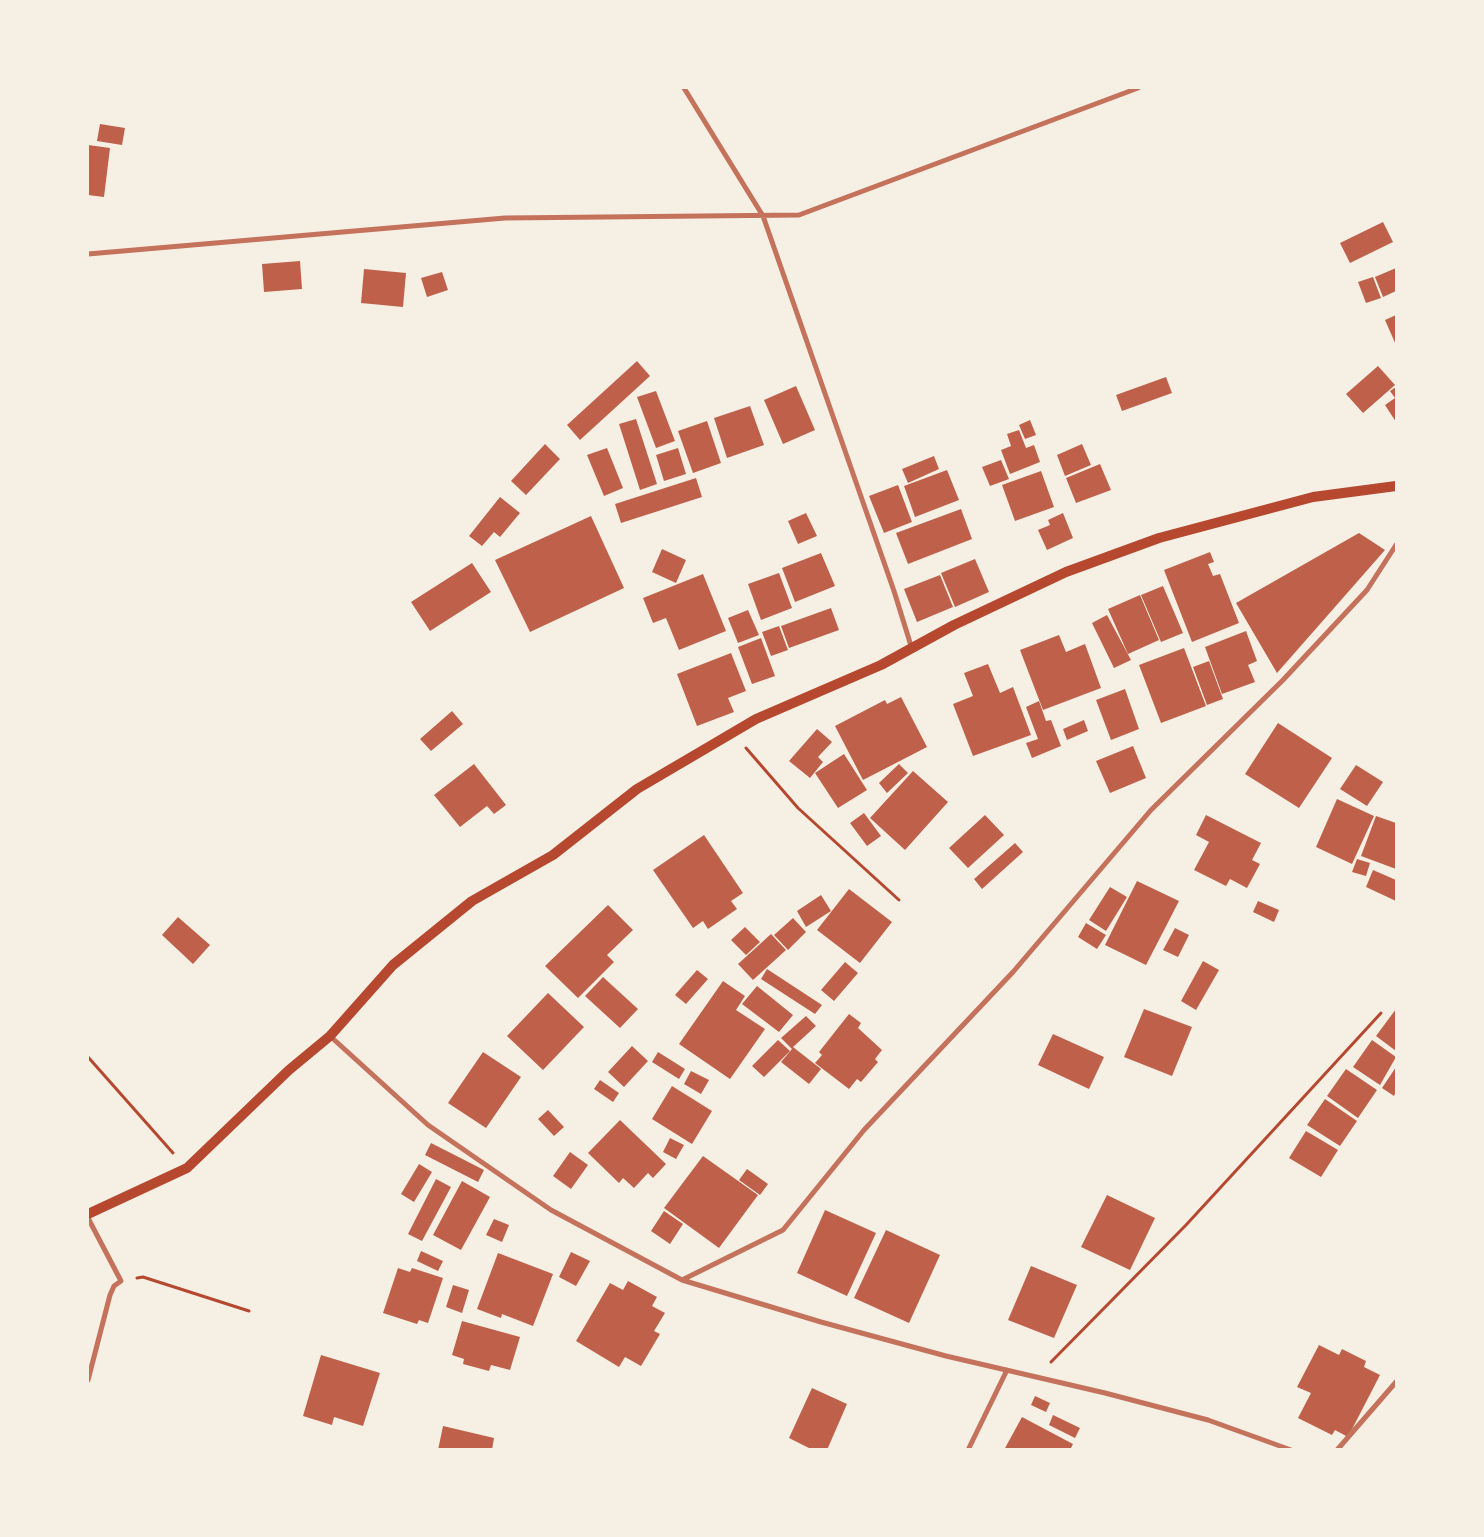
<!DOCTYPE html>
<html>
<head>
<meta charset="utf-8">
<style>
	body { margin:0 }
	#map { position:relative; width:1484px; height:1537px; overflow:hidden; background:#f6efe4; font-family:Georgia,serif }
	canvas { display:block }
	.frame { position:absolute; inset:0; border:89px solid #f6efe4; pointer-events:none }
</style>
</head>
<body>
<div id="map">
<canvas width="1484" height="1537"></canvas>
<div class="frame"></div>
</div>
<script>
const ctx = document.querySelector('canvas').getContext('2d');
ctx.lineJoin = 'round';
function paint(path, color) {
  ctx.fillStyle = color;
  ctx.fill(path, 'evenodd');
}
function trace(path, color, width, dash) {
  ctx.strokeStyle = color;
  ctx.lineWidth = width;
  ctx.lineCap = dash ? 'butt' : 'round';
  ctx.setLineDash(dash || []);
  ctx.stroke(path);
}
paint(new Path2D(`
	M100,124L125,128L122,145L97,141Z
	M88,145L110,148L104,197L88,195Z
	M1383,222L1393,242L1350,263L1340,243Z
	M300,261L302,289L264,292L262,264Z
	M1396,268V291L1383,297L1375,277Z
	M364,269L406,273L403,307L361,303Z
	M442,272L448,290L427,297L421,278Z
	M1373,277L1381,298L1366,303L1358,282Z
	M1396,315V345L1385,320Z
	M637,361L650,376L580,440L567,425Z
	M1378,366L1395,385L1363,413L1346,394Z
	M1166,377L1172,393L1122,411L1116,395Z
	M796,386L815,430L783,444L764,400Z
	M1396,387V422L1385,405L1395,398L1390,391Z
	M656,391L675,441L656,448L637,397Z
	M750,406L764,445L727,458L714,418Z
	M636,419L657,484L640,490L619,424Z
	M1030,420L1036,435L1025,439L1019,425Z
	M707,421L721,463L693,473L678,431Z
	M1019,430L1026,448L1034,445L1040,462L1010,474L1001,450L1011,446L1007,434Z
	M545,444L560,459L526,495L511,481Z
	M1082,444L1091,465L1065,476L1057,455Z
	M607,448L623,488L604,496L587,455Z
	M678,448L686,474L664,481L656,455Z
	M934,456L939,469L908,483L902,469Z
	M1001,460L1009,479L990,486L982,467Z
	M1100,464L1111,490L1076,503L1066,478Z
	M947,470L959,500L915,517L904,486Z
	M1041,471L1054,507L1015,521L1002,485Z
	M696,478L702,497L621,523L615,504Z
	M898,485L912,522L884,533L869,496Z
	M500,497L520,513L500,537L494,532L482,546L469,536Z
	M961,509L972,539L908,564L896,533Z
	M806,513L817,536L798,544L788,521Z
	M1063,513L1073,538L1047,550L1038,530L1050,525L1048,520Z
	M591,516L624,588L530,632L495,560Z
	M1359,533L1385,550L1277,673L1236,603Z
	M662,549L686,560L676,583L652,572Z
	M1210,552L1214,562L1208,564L1213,576L1220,574L1239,623L1192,642L1164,570Z
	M821,553L835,586L795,602L782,568Z
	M975,559L989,592L955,607L941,573Z
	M472,563L491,592L430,631L411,602Z
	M779,573L792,608L761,620L748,584Z
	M703,574L726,631L679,650L666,618L653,623L643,598Z
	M940,575L953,607L917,622L904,589Z
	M1163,586L1183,633L1161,642L1141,595Z
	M1140,595L1159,640L1128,654L1108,609Z
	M831,608L839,630L789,648L781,626Z
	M748,610L759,635L738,643L728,618Z
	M1107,615L1131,660L1114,668L1092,623Z
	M779,626L788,650L771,656L762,632Z
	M1246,631L1257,661L1248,665L1255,682L1222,694L1205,647Z
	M1059,635L1066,652L1085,644L1101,688L1043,710L1020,650Z
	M761,638L775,676L752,684L738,647Z
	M1184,648L1206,706L1161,723L1139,665Z
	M731,653L746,691L728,698L734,712L697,726L677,674Z
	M1209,661L1223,699L1207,705L1193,667Z
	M988,664L1000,693L1013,687L1031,735L973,756L953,704L973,696L964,673Z
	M1125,689L1139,729L1111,740L1096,700Z
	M901,697L927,747L863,780L835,726L885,700L887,704Z
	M1039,701L1046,721L1051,720L1061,746L1032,758L1026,743L1038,739L1026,707Z
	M452,711L463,724L431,751L420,739Z
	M1084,720L1088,731L1067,740L1063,729Z
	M1278,723L1332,758L1299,808L1245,774Z
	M817,729L832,742L818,757L823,762L810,778L789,761Z
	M1133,746L1146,778L1110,793L1096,761Z
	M844,754L867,790L838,808L815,773Z
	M474,764L506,805L494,814L487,806L460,827L434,795Z
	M899,764L908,773L887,793L879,783Z
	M1356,765L1383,782L1367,806L1340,789Z
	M913,771L948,802L905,850L870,818Z
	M1337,799L1374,816L1352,864L1316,847Z
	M864,813L881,836L867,846L850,823Z
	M985,815L1004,835L968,868L949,848Z
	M1206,815L1261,843L1252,860L1260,864L1247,888L1230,879L1226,886L1194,870L1209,842L1196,835Z
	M1376,816L1396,823V869L1361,856Z
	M704,835L743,893L731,901L737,909L708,929L703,921L693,928L653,870Z
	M1015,843L1023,852L982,889L974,879Z
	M1357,859L1370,863L1366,876L1352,872Z
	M1373,870L1396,880V901L1366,887Z
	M1137,881L1179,901L1146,965L1105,945Z
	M1110,887L1127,897L1106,931L1089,920Z
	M849,889L892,922L860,963L817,930Z
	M821,895L831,911L806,927L797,911Z
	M1258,901L1279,910L1274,922L1253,912Z
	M608,905L633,930L607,955L614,962L578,998L545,966Z
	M178,917L210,945L193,964L162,935Z
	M793,918L806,932L788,950L774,935Z
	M1086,923L1106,935L1097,949L1078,937Z
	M745,927L760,942L746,955L731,940Z
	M1175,928L1189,935L1178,957L1163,950Z
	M771,934L786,950L753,980L738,964Z
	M1203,961L1219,970L1196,1010L1181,1001Z
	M845,962L858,973L834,1001L821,990Z
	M767,969L822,1005L815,1014L761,979Z
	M697,970L708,979L686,1004L675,995Z
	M603,977L638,1009L620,1028L585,996Z
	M723,981L745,996L736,1010L765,1029L730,1079L679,1044Z
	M757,986L793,1015L779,1032L742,1004Z
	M548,993L584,1027L543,1070L507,1036Z
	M1144,1009L1192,1027L1172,1076L1124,1057Z
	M1396,1009V1051L1376,1036Z
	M849,1014L861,1023L858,1028L882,1050L875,1059L878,1062L861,1082L857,1079L849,1089L815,1063L822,1055L819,1052Z
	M806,1016L816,1026L793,1047L821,1069L809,1084L781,1062L792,1049L781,1038Z
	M1053,1034L1104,1057L1089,1089L1038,1065Z
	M778,1040L790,1051L764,1077L752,1066Z
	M1372,1040L1396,1057L1380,1085L1353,1067Z
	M632,1046L648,1061L624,1087L608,1072Z
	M483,1052L521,1077L486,1128L448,1103Z
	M658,1052L685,1069L679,1079L652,1062Z
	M1396,1067V1091L1394,1096L1382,1088Z
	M1346,1069L1377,1090L1358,1118L1327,1096Z
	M691,1071L709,1080L701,1094L684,1084Z
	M600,1080L619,1093L613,1102L594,1089Z
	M672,1086L712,1111L692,1144L652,1119Z
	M1325,1099L1357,1121L1340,1146L1307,1125Z
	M548,1110L564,1127L554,1136L538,1119Z
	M620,1120L666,1164L653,1178L648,1173L634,1188L623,1178L619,1183L588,1153Z
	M1306,1131L1338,1150L1321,1177L1289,1158Z
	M670,1138L684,1145L676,1159L663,1152Z
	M431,1143L484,1170L478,1182L425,1155Z
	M570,1152L588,1165L571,1189L553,1176Z
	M703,1156L758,1195L719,1248L664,1208Z
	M419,1164L432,1172L414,1202L401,1194Z
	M747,1169L768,1184L760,1195L739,1180Z
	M436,1179L451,1187L422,1241L408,1234Z
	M462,1181L490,1197L461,1250L433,1235Z
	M1107,1195L1155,1218L1130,1270L1081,1247Z
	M825,1210L876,1233L847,1296L797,1273Z
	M664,1211L683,1224L670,1244L651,1231Z
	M494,1219L509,1225L502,1242L486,1235Z
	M886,1230L940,1255L909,1323L854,1298Z
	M421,1251L443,1261L438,1271L417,1261Z
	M571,1252L590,1261L576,1286L559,1277Z
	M498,1253L553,1274L533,1326L502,1314L501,1318L477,1309Z
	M1031,1266L1077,1285L1054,1338L1008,1320Z
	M398,1268L410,1272L412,1268L443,1278L428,1323L419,1320L417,1324L383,1313Z
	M628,1281L657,1297L652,1306L665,1313L654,1331L660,1334L641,1366L625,1357L619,1367L576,1341L610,1283L623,1290Z
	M453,1285L469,1290L462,1313L446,1307Z
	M462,1321L520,1337L510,1370L491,1365L489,1371L463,1364L464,1359L452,1355Z
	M1319,1345L1339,1355L1342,1349L1366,1361L1364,1367L1380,1375L1348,1437L1335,1430L1332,1435L1298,1418L1311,1393L1297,1387Z
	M321,1355L380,1373L363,1426L334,1417L332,1425L303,1416Z
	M812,1388L847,1404L827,1450H813L789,1438Z
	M1035,1396L1050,1403L1046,1412L1031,1405Z
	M1053,1415L1080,1428L1075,1438L1049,1425Z
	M1022,1417L1073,1444L1070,1450H1004Z
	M443,1426L494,1438L492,1450H438Z`), '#bf614a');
trace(new Path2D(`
	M746,748L798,808L899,900
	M88,1057L173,1153
	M137,1278L143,1277L249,1311
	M1051,1362L1186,1225L1381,1013`), '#b5482f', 3);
trace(new Path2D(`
	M684,88L763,216L894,591L912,649
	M88,254L505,218L799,215L1138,88
	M330,1036L428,1125L551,1210L682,1280L821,1322L946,1356L1105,1393L1208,1420L1291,1450
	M88,1218L121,1281L114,1286L110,1295L88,1380
	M682,1280L783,1230L864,1130L1013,972L1151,810L1283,680L1367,590L1396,545
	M968,1450L1007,1370
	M1337,1450L1396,1382`), '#c5725c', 5);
trace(new Path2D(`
	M88,1214L187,1168L289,1070L330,1036L393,965L472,901L553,855L637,789L756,719L881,665L954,625L1066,572L1159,538L1313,497L1396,486`), '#b5482f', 10);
</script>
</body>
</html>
